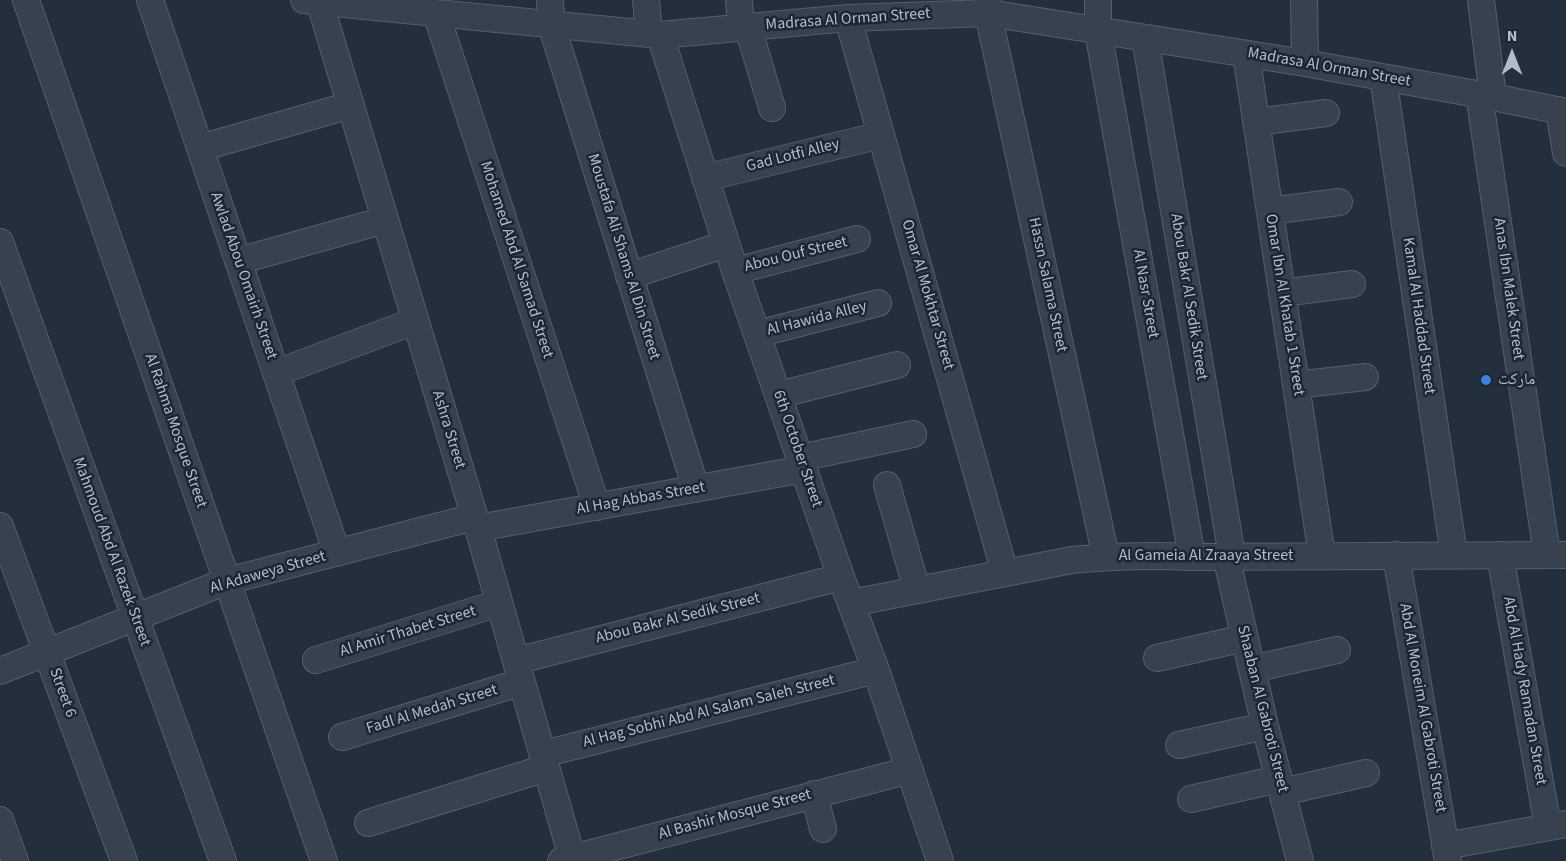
<!DOCTYPE html>
<html>
<head>
<meta charset="utf-8">
<style>
	body { margin:0 }
	#map { position:relative; width:1566px; height:861px; overflow:hidden; background:#242f3e; font-family:"Source Sans 3",sans-serif }
	canvas { display:block }
	.north { position:absolute; left:1482px; top:24px; width:60px; height:60px; -webkit-text-stroke:4px #1d2633; paint-order:stroke; rotate:0deg; font-size:16px; font-weight:700; line-height:24px; text-align:center; color:#b4bcc9 }
	.north::after { content:''; display:block; margin:auto; width:21px; height:27px; background:#b4bcc9; clip-path:polygon(50% 0,100% 100%,50% 72%,0 100%) }
</style>
</head>
<body>
<div id="map">
<canvas width="1566" height="861"></canvas>
<div class="north">N</div>
</div>
<script>
const ctx = document.querySelector('canvas').getContext('2d');
ctx.lineJoin = 'round';
function trace(path, color, width, dash) {
  ctx.strokeStyle = color;
  ctx.lineWidth = width;
  ctx.lineCap = dash ? 'butt' : 'round';
  ctx.setLineDash(dash || []);
  ctx.stroke(path);
}
function label(font, color, halo, rows, align = 'center') {
  ctx.font = font + ' "Source Sans 3","Noto Naskh Arabic",sans-serif';
  ctx.lineWidth = 5;
  ctx.setLineDash([]);
  ctx.textBaseline = 'middle';
  ctx.strokeStyle = halo;
  ctx.fillStyle = color;
  for (const [text, x, y, turn = 0] of rows) {
    ctx.save();
    ctx.translate(x, y);
    ctx.rotate((+turn || 0) * Math.PI / 180);
    ctx.textAlign = isNaN(turn) ? turn : align;
    if (halo) ctx.strokeText(text, 0, 0);
    ctx.fillText(text, 0, 0);
    ctx.restore();
  }
}
const street = new Path2D(`
	M26,0L324,861
	M150,0L337,553
	M304,0L660,35L848,18L988,13L1305,63L1493,97L1566,112
	M319,0L478,528L573,861
	M550,0L551,24L696,489
	M646,0L649,34
	M739,0L741,27
	M988,0V13L1106,557
	M1098,0V31L1192,557
	M1304,0L1305,63
	M1481,0L1493,97
	M436,13L597,507
	M848,18L1005,573
	M748,27L772,108
	M660,35L735,271L841,577L876,670L940,861
	M1145,38L1232,556
	M1246,54L1322,556
	M1383,77L1454,555
	M1479,94L1547,555
	M1559,110L1566,153
	M1256,122L1326,113
	M200,148L351,105
	M705,178L881,135
	M1270,211L1339,202
	M0,242L223,861
	M238,261L385,220
	M735,271L857,239
	M629,276L726,244
	M1282,293L1352,284
	M757,334L878,303
	M276,373L415,321
	M1296,385L1365,377
	M778,395L897,365
	M800,458L913,434
	M887,485L917,590
	M0,526L124,861
	M478,528L804,469
	M1396,555L1448,861
	M1500,555L1548,827
	M1226,556L1265,726L1300,861
	M851,603L1072,560C1114,556 1150,555 1192,557L1566,555
	M1157,658L1244,638
	M316,660L499,603
	M516,661L841,577
	M1252,669L1337,650
	M0,671L227,581L474,517
	M342,737L522,682
	M1179,745L1265,726
	M543,754L876,670
	M1282,792L1366,773
	M814,794L823,829
	M1191,799L1278,779
	M0,820L15,861
	M368,823L546,768
	M1445,846L1566,824
	M561,861L910,770`);
trace(street, '#565f6c', 28);
trace(street, '#38414e', 26);
for (const [x, y, r, color] of [
	[1486,380,6,"#3f7fe0"]
]) {
  const dot = new Path2D();
  dot.arc(x, y, r, 0, 2 * Math.PI);
  ctx.fillStyle = color;
  ctx.fill(dot);
  trace(dot, '#1d2633', 2);
}
label('16px', '#b4bcc9', '#1d2633', [
	["Madrasa Al Orman Street",848,20,-4],
	["Madrasa Al Orman Street",1329,68,10],
	["Gad Lotfi Alley",793,156,-14],
	["Abou Ouf Street",796,255,-14],
	["Moustafa Ali Shams Al Din Street",623,257,73],
	["Mohamed Abd Al Samad Street",516,260,72],
	["Awlad Abou Omairh Street",243,276,71],
	["Hassn Salama Street",1047,285,78],
	["Anas Ibn Malek Street",1508,289,82],
	["Al Nasr Street",1145,294,80],
	["Omar Al Mokhtar Street",927,295,74],
	["Abou Bakr Al Sedik Street",1188,297,81],
	["Omar Ibn Al Khatab 1 Street",1284,305,81],
	["Kamal Al Haddad Street",1418,316,82],
	["Al Hawida Alley",817,319,-14],
	["Ashra Street",448,430,73],
	["Al Rahma Mosque Street",175,431,71],
	["6th October Street",797,449,71],
	["Al Hag Abbas Street",641,499,-10],
	["Mahmoud Abd Al Razek Street",111,552,70],
	["Al Gameia Al Zraaya Street",1206,556],
	["Al Adaweya Street",268,573,-16],
	["Abou Bakr Al Sedik Street",678,619,-14],
	["Al Amir Thabet Street",408,632,-17],
	["Abd Al Hady Ramadan Street",1524,691,80],
	["Street 6",62,693,70],
	["Abd Al Moneim Al Gabroti Street",1422,708,80],
	["Shaaban Al Gabroti Street",1262,709,76],
	["Fadl Al Medah Street",432,710,-17],
	["Al Hag Sobhi Abd Al Salam Saleh Street",709,712,-14],
	["Al Bashir Mosque Street",735,815,-15]
]);
label('16px', '#b4bcc9', '#1d2633', [
	["ماركت",1498,380]
], 'left');
</script>
</body>
</html>
